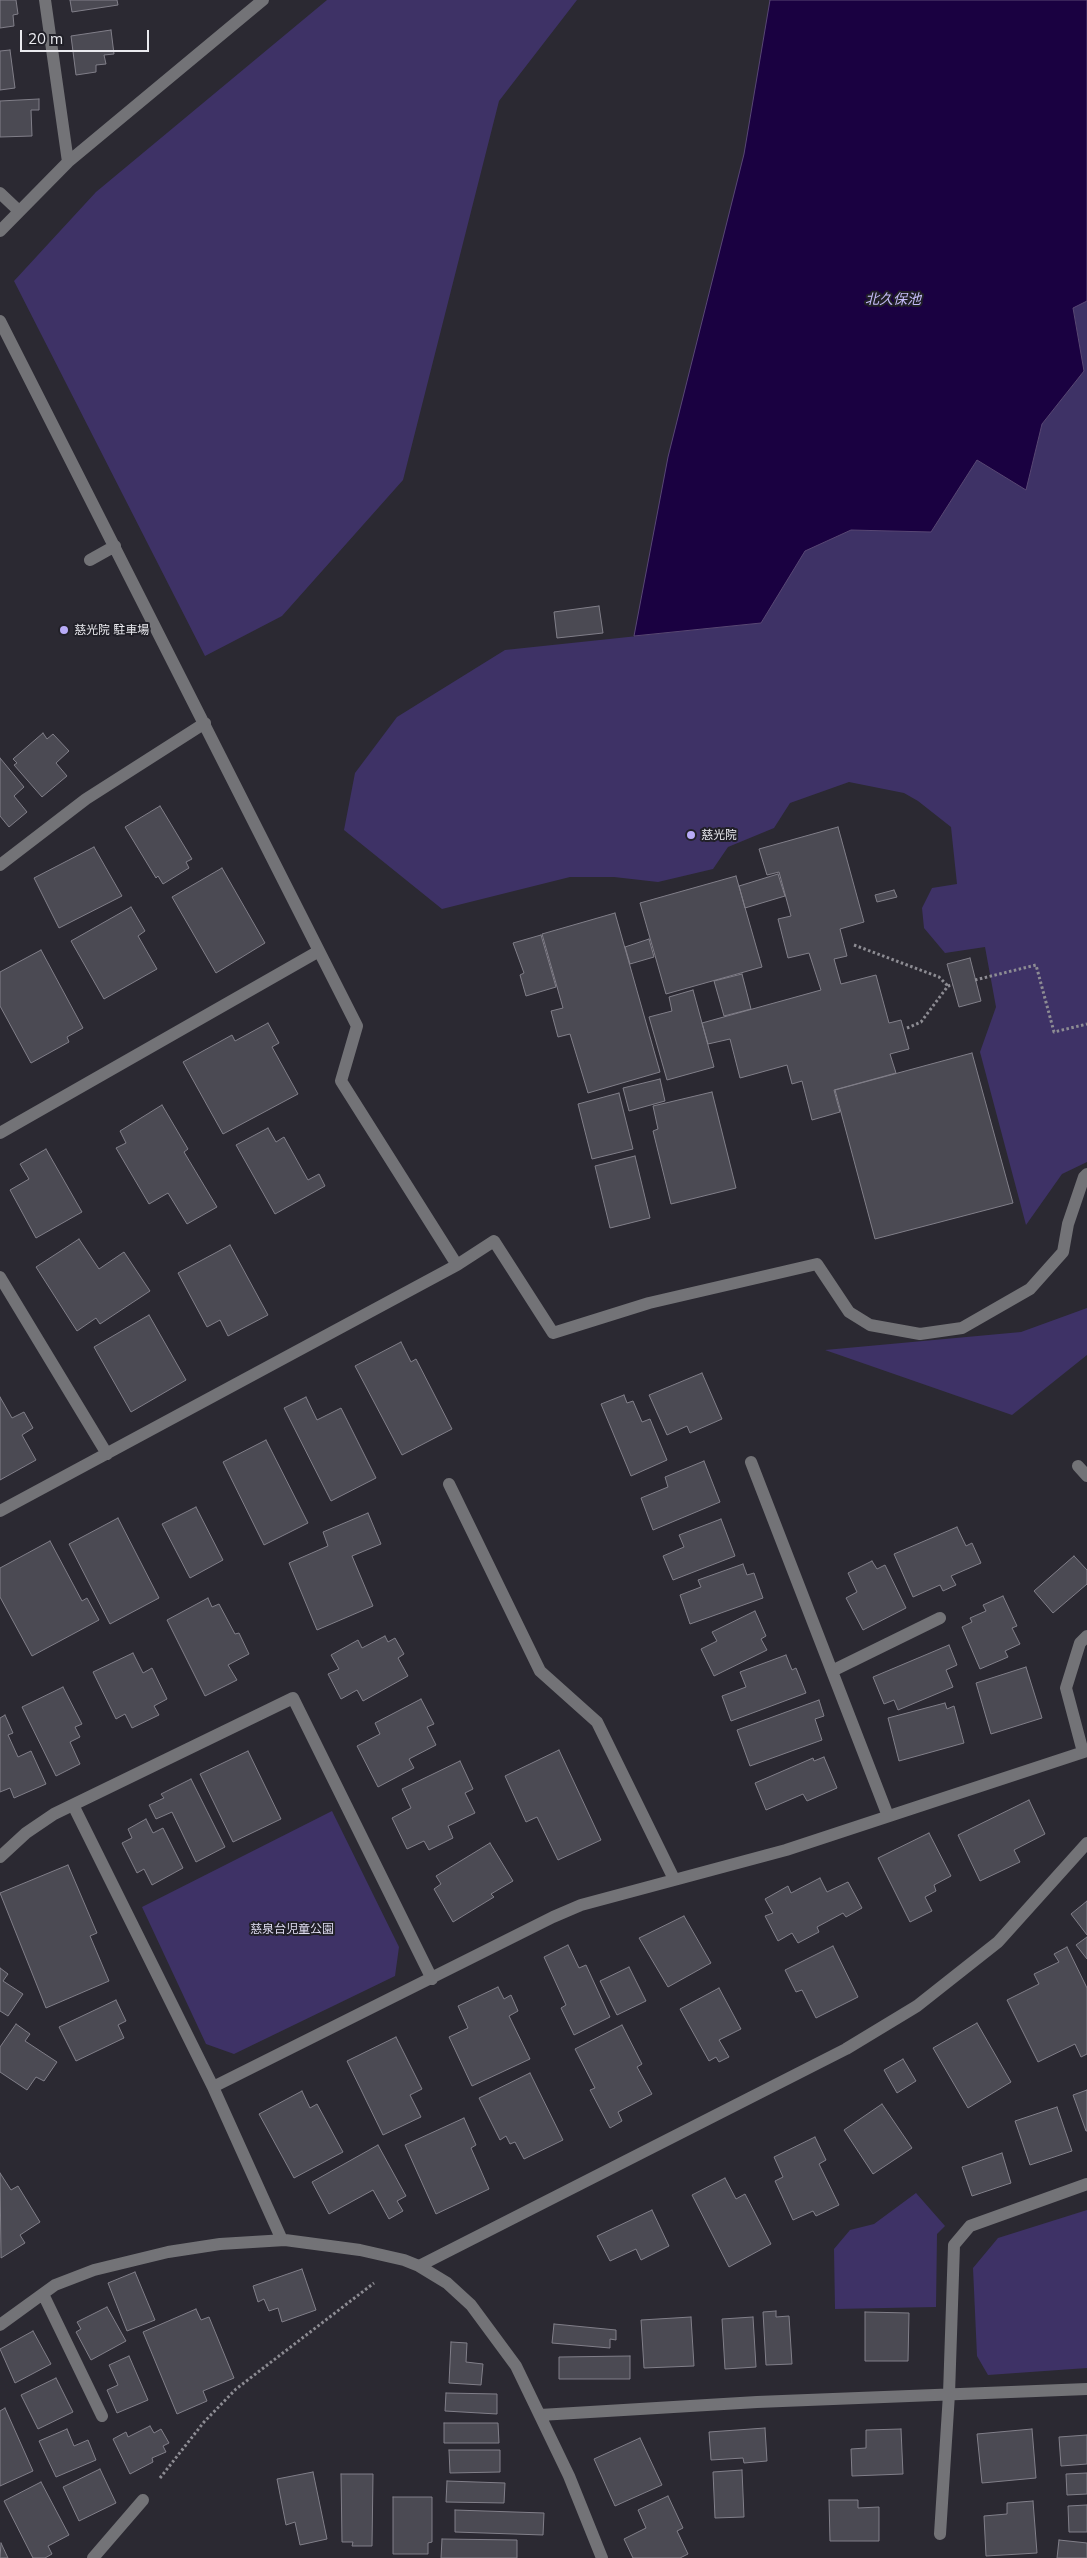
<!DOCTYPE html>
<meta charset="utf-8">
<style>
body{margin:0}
#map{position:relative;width:1087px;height:2558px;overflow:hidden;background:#2b2932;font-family:Mulish,sans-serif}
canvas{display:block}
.scale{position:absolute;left:20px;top:30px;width:129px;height:22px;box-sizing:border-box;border:2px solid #eaeaef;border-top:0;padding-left:6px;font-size:15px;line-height:18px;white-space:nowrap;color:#eaeaef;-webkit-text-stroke:4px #212028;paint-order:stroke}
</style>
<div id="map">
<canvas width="1087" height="2558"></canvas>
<div class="scale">20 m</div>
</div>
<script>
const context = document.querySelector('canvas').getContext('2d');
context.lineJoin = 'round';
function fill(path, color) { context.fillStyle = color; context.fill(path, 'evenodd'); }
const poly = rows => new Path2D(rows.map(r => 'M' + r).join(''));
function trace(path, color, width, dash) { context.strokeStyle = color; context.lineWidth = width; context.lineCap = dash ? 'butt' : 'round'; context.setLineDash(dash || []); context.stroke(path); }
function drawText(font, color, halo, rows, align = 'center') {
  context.font = font + ' Mulish,"Noto Sans JP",sans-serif'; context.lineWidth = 4; context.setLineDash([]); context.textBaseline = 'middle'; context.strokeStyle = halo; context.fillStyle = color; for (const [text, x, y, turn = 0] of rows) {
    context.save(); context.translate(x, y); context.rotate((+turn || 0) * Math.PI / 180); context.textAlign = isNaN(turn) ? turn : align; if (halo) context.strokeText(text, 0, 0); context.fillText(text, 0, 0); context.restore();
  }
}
const green = poly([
 [327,0,577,0,499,101,403,480,282,616,205,656,14,281,96,192],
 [1087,301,1087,1162,1062,1174,1026,1225,980,1052,996,1007,985,947,945,953,924,928,922,908,932,888,957,884,951,827,918,801,904,793,849,782,790,803,774,828,728,847,713,869,658,882,614,877,570,877,442,909,344,830,355,773,397,717,505,650,761,623,804,551,851,530,931,532,977,460,1026,490,1042,424,1084,371,1073,307],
 [1087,1308,1087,1355,1012,1415,825,1350,1021,1332],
 [332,1811,399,1947,395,1976,234,2054,206,2044,142,1907],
 [916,2193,945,2226,937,2234,936,2307,835,2309,834,2249,850,2230,874,2224],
 [1087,2210,1087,2368,988,2375,977,2356,973,2268,998,2238]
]);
const water = poly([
 [770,0,1087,0,1087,301,1073,308,1084,371,1042,424,1026,490,977,460,931,532,851,530,805,551,761,623,634,636,668,457,744,154,770,0]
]);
const building = poly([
 [0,0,16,0,18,14,13,15,14,26,0,28,0,0],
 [70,0,117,0,118,5,72,12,70,0],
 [111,30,114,54,104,55,106,64,96,65,96,72,76,75,71,36,111,30],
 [10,50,15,88,0,90,0,51,10,50],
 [39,99,39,110,31,110,32,136,0,137,0,101,39,99],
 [599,606,603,633,557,638,554,612,599,606],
 [43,733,47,739,53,734,69,751,56,763,67,776,42,797,14,765,17,763,13,759,43,733],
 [0,758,24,787,14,796,27,812,9,827,0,816,0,758],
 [160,806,192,859,186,862,189,868,163,884,158,876,156,878,125,827,160,806],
 [838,827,864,922,840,929,847,956,834,959,841,984,876,975,889,1023,901,1020,909,1049,890,1054,896,1073,834,1090,840,1112,812,1120,802,1081,792,1084,787,1065,740,1078,730,1039,708,1044,702,1023,821,990,809,953,788,958,778,919,791,916,779,872,767,875,759,849,838,827],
 [94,847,122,896,59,928,34,878,94,847],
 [222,868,265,943,216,973,172,897,222,868],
 [778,874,785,896,745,908,739,886,778,874],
 [736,876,762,967,666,994,640,903,736,876],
 [894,890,897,897,877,902,875,895,894,890],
 [131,907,145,931,138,936,157,969,104,999,71,941,131,907],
 [615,913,660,1072,588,1093,570,1034,558,1037,551,1011,563,1008,542,934,615,913],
 [541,935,556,987,526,996,520,975,524,973,513,943,541,935],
 [649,939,654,957,630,964,625,947,649,939],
 [41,950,83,1028,67,1037,69,1042,31,1063,0,1006,0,972,41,950],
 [970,958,981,1001,959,1007,947,964,970,958],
 [742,974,751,1009,724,1016,714,981,742,974],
 [693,990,714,1067,667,1080,649,1017,672,1011,669,997,693,990],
 [268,1023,279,1043,272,1047,298,1094,223,1134,183,1062,232,1035,235,1041,268,1023],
 [972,1053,1013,1203,875,1239,835,1090,972,1053],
 [660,1079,665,1101,629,1111,623,1088,660,1079],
 [712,1092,736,1188,671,1204,653,1131,658,1129,653,1106,712,1092],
 [619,1093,633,1149,592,1159,578,1104,619,1093],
 [162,1105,188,1149,184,1152,217,1207,187,1224,168,1193,149,1204,116,1148,126,1143,120,1131,162,1105],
 [268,1128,276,1142,284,1137,308,1180,319,1174,325,1186,275,1214,236,1145,268,1128],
 [46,1149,82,1212,36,1238,10,1190,29,1179,20,1164,46,1149],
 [635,1156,650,1218,610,1228,595,1166,635,1156],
 [79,1239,99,1269,124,1252,150,1291,100,1324,96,1318,77,1331,36,1267,79,1239],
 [230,1245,268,1315,228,1336,220,1320,207,1327,178,1273,230,1245],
 [149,1315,186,1380,131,1412,94,1347,149,1315],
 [401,1342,411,1362,416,1359,452,1429,402,1455,355,1366,401,1342],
 [702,1373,722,1419,690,1433,687,1426,667,1435,649,1395,702,1373],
 [624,1395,627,1403,633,1401,642,1422,650,1419,667,1460,631,1476,601,1404,624,1395],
 [0,1397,12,1418,24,1412,33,1428,22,1435,36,1460,0,1480,0,1397],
 [306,1397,317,1420,341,1408,376,1478,331,1501,284,1408,306,1397],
 [266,1440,308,1523,264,1545,223,1462,266,1440],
 [704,1461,720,1502,653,1530,641,1498,668,1487,665,1477,704,1461],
 [196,1507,223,1560,190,1578,162,1524,196,1507],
 [368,1513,381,1544,352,1556,373,1606,317,1630,289,1563,328,1546,323,1532,368,1513],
 [118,1518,159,1598,110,1624,69,1544,118,1518],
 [721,1519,735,1556,673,1580,663,1556,684,1547,679,1535,721,1519],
 [957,1527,966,1546,972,1543,981,1563,951,1576,956,1585,943,1591,940,1585,913,1597,894,1554,957,1527],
 [50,1541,82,1601,87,1598,99,1620,32,1656,0,1597,0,1568,50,1541],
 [1074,1556,1087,1570,1087,1584,1053,1613,1034,1591,1074,1556],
 [872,1561,877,1569,885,1565,906,1608,863,1630,846,1598,857,1592,848,1573,872,1561],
 [743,1564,747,1575,754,1573,763,1598,690,1624,680,1595,701,1587,698,1580,743,1564],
 [1003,1596,1017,1626,1012,1628,1020,1644,1005,1651,1008,1657,980,1669,962,1627,972,1622,970,1618,986,1611,983,1605,1003,1596],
 [208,1598,212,1607,219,1604,235,1634,239,1633,249,1654,228,1665,237,1680,205,1696,167,1620,208,1598],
 [755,1611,766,1636,761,1639,767,1650,714,1676,701,1649,717,1641,712,1632,755,1611],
 [385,1636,388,1642,395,1638,404,1654,398,1658,408,1676,363,1701,357,1690,341,1699,328,1674,339,1669,331,1655,358,1640,362,1648,385,1636],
 [949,1645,957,1665,946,1670,953,1687,898,1710,894,1700,884,1704,873,1677,949,1645],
 [133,1653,143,1673,152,1668,167,1699,154,1706,159,1715,132,1728,125,1714,116,1719,93,1672,133,1653],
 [786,1655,792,1670,796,1668,806,1693,731,1721,722,1696,746,1687,740,1672,786,1655],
 [1026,1667,1042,1718,991,1734,976,1683,1026,1667],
 [63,1687,82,1724,75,1727,80,1737,70,1742,80,1764,56,1776,22,1707,63,1687],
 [421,1699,434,1724,427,1727,436,1745,409,1759,414,1768,378,1787,357,1746,380,1734,375,1723,421,1699],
 [819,1700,824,1716,815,1719,822,1740,750,1766,737,1730,819,1700],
 [945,1703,947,1709,954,1706,964,1743,899,1761,888,1718,945,1703],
 [5,1715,13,1733,8,1735,18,1757,31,1751,46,1784,14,1798,10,1788,0,1792,0,1718,5,1715],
 [559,1750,601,1840,558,1860,537,1817,526,1822,505,1776,559,1750],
 [248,1751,281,1819,233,1842,200,1774,248,1751],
 [824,1757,837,1788,807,1801,803,1794,766,1810,755,1783,813,1758,814,1761,824,1757],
 [460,1761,473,1789,465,1793,475,1813,448,1826,453,1838,429,1850,424,1841,407,1849,392,1818,411,1808,402,1789,460,1761],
 [191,1779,225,1847,196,1862,172,1812,156,1819,149,1805,164,1798,161,1794,191,1779],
 [1029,1800,1045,1834,1014,1850,1020,1862,980,1881,958,1835,1029,1800],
 [146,1819,153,1833,163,1828,183,1868,152,1885,144,1869,137,1873,122,1843,132,1838,128,1829,146,1819],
 [929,1833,951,1876,934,1885,936,1891,925,1897,932,1911,910,1922,878,1858,929,1833],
 [490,1843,513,1881,491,1894,494,1897,453,1922,434,1889,441,1884,436,1876,490,1843],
 [68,1865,97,1933,90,1936,109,1981,46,2008,0,1893,68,1865],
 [820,1878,827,1892,848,1882,862,1908,846,1917,843,1913,817,1927,819,1932,798,1943,792,1933,778,1941,765,1916,773,1913,765,1899,788,1886,791,1893,820,1878],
 [1087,1901,1087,1935,1071,1914,1087,1901],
 [684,1916,711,1963,668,1987,639,1938,684,1916],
 [1087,1937,1087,1959,1076,1945,1087,1937],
 [568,1945,579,1968,586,1965,610,2017,574,2035,561,2008,566,2005,544,1957,568,1945],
 [833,1946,858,1997,816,2018,802,1990,796,1992,785,1970,833,1946],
 [1067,1947,1087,1988,1087,2054,1081,2057,1075,2044,1038,2062,1007,2000,1039,1984,1034,1974,1059,1962,1054,1954,1067,1947],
 [629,1967,646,2001,617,2015,600,1981,629,1967],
 [0,1968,8,1974,3,1981,23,1994,8,2016,0,2011,0,1968],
 [498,1987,504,1999,511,1995,518,2011,509,2016,530,2059,472,2086,449,2037,468,2028,458,2006,498,1987],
 [719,1988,741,2029,719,2040,729,2057,719,2062,716,2057,709,2061,680,2009,719,1988],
 [116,2000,126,2021,118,2025,124,2038,76,2061,59,2027,116,2000],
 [977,2023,1011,2082,968,2108,933,2048,977,2023],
 [16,2024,30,2034,25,2041,57,2062,44,2081,36,2077,27,2090,0,2072,0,2047,16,2024],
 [622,2025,642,2064,637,2067,652,2094,618,2112,622,2121,610,2128,590,2090,595,2088,575,2049,622,2025],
 [396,2037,422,2089,410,2095,421,2117,383,2135,347,2061,396,2037],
 [903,2059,916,2081,897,2093,884,2070,903,2059],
 [530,2073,563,2140,524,2159,515,2142,510,2144,506,2136,500,2140,479,2098,530,2073],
 [1087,2090,1087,2131,1086,2131,1073,2095,1087,2090],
 [302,2091,310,2108,317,2104,343,2152,294,2178,259,2114,302,2091],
 [882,2104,912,2148,873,2174,844,2130,882,2104],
 [1057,2107,1072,2151,1030,2165,1015,2121,1057,2107],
 [464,2118,476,2145,471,2148,489,2189,436,2214,405,2145,464,2118],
 [815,2137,826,2160,819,2164,839,2205,816,2216,813,2211,793,2220,775,2181,783,2177,774,2157,815,2137],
 [378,2145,406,2196,397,2201,403,2211,389,2219,373,2190,329,2214,312,2182,378,2145],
 [1002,2153,1011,2183,972,2196,962,2167,1002,2153],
 [0,2173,11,2190,18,2186,40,2222,20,2235,25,2243,1,2258,0,2173],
 [725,2178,736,2199,745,2194,771,2244,729,2267,692,2195,725,2178],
 [652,2210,669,2246,641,2260,636,2249,610,2261,597,2236,652,2210],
 [302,2269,316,2310,282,2322,278,2308,269,2311,264,2299,258,2302,253,2286,302,2269],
 [135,2272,155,2320,127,2331,108,2283,135,2272],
 [107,2307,126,2341,91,2360,76,2332,81,2329,77,2322,107,2307],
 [196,2309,201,2320,209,2317,234,2378,203,2391,207,2401,177,2414,143,2332,196,2309],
 [776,2311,776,2317,789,2316,792,2364,766,2365,763,2312,776,2311],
 [865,2312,909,2313,908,2361,865,2361,865,2312],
 [691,2317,694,2366,644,2368,641,2320,691,2317],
 [753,2317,756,2367,725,2369,722,2319,753,2317],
 [554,2324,616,2330,616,2340,610,2339,610,2348,552,2343,554,2324],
 [33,2331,51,2364,15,2383,0,2349,33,2331],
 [451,2342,467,2343,466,2362,483,2364,481,2385,449,2383,451,2342],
 [129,2356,148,2400,117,2413,107,2390,118,2385,109,2365,129,2356],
 [630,2356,630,2379,559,2379,559,2357,630,2356],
 [56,2378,73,2412,38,2429,21,2395,56,2378],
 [446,2393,497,2394,497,2414,445,2411,446,2393],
 [5,2408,33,2471,0,2486,0,2411,5,2408],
 [444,2423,498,2423,499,2443,444,2443,444,2423],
 [150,2426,154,2433,161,2429,169,2443,163,2446,166,2452,152,2458,153,2462,130,2474,113,2439,126,2432,128,2437,150,2426],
 [765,2428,767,2461,744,2463,743,2458,711,2460,709,2432,765,2428],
 [67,2429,74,2446,88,2440,96,2460,56,2477,39,2441,67,2429],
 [901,2429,903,2474,852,2476,851,2449,866,2448,866,2430,901,2429],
 [1032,2429,1036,2478,982,2483,977,2434,1032,2429],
 [1087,2435,1087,2464,1061,2466,1059,2437,1087,2435],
 [640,2438,662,2485,615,2506,594,2459,640,2438],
 [449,2450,500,2450,500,2472,450,2473,449,2450],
 [100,2469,116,2503,79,2521,63,2487,100,2469],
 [742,2470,744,2517,715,2518,713,2472,742,2470],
 [313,2472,327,2539,300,2545,295,2522,286,2525,277,2479,313,2472],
 [1087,2473,1087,2494,1067,2495,1066,2474,1087,2473],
 [341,2474,373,2474,372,2546,352,2546,353,2542,342,2542,341,2474],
 [447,2481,505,2483,504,2503,446,2502,447,2481],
 [41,2482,69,2535,48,2546,52,2554,45,2558,33,2558,4,2501,41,2482],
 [668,2496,683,2528,677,2531,688,2554,680,2558,633,2558,624,2539,646,2528,638,2510,668,2496],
 [393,2497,432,2497,432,2542,428,2543,428,2554,393,2554,393,2497],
 [829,2500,858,2500,858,2508,879,2507,879,2541,830,2541,829,2500],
 [1033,2501,1037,2553,986,2556,984,2516,1007,2514,1007,2503,1033,2501],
 [1087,2505,1087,2532,1069,2532,1068,2506,1087,2505],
 [455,2510,544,2513,543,2535,455,2532,455,2510],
 [442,2539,517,2540,517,2558,441,2558,442,2539],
 [1059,2540,1087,2543,1087,2558,1057,2558,1059,2540],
 [1,2543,8,2558,0,2558,1,2543]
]);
const path = poly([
 [854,945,939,977,948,986],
 [975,980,1036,965,1054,1032,1087,1024],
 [907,1028,921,1022,948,986,953,985],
 [160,2478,204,2422,236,2389,374,2283]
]);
const minor = poly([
 [45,0,68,162],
 [0,193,19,211],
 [0,231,68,162,263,0],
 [0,321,357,1026,341,1081,457,1265,0,1511],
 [90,560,115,546],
 [0,865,86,799,205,723],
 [0,1133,319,951],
 [457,1265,494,1241,553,1333,649,1303,817,1264,849,1312,870,1325,920,1334,962,1328,1030,1289,1063,1252,1068,1224,1084,1177,1087,1174],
 [0,1277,107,1454],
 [751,1462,888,1816],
 [1078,1466,1087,1476],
 [449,1484,540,1671,597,1722,674,1879],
 [832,1671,940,1618],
 [1083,1752,1066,1688,1080,1643,1087,1636],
 [73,1805,213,2087,282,2240],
 [0,1857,26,1833,54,1814,293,1698,432,1979],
 [213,2087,553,1917,581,1905,786,1850,1087,1751],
 [419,2266,846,2049,917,2006,998,1942,1087,1843],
 [43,2294,102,2416],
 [0,2325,55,2285,94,2270,168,2252,220,2244,285,2240,360,2250,404,2260,419,2266,447,2283,471,2305,516,2366,569,2476,602,2558],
 [540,2415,757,2402,1087,2389],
 [940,2534,949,2394,954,2245,970,2226,1087,2184],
 [93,2558,143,2500]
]);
const markers = [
 [64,630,5,"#b8abf7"],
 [691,835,5,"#b8abf7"]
];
const poiNames = [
 ["慈光院 駐車場",74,630],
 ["慈光院",701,835]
];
const parkNames = [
 ["慈泉台児童公園",292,1929]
];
const waterNames = [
 ["北久保池",893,300]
];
fill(green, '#3e3266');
fill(water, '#1a0141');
trace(water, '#584775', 1);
fill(building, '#4b4a53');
trace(building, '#817f89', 1);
trace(path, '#8d8c93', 3, [2.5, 2.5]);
trace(minor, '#737377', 12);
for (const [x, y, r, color] of markers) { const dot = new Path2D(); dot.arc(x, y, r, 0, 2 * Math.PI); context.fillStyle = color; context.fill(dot); trace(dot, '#212028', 2); }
drawText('12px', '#eaeaef', '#212028', poiNames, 'left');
drawText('12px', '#dedbef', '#212028', parkNames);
drawText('italic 14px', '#c4bbf6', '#212028', waterNames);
</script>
